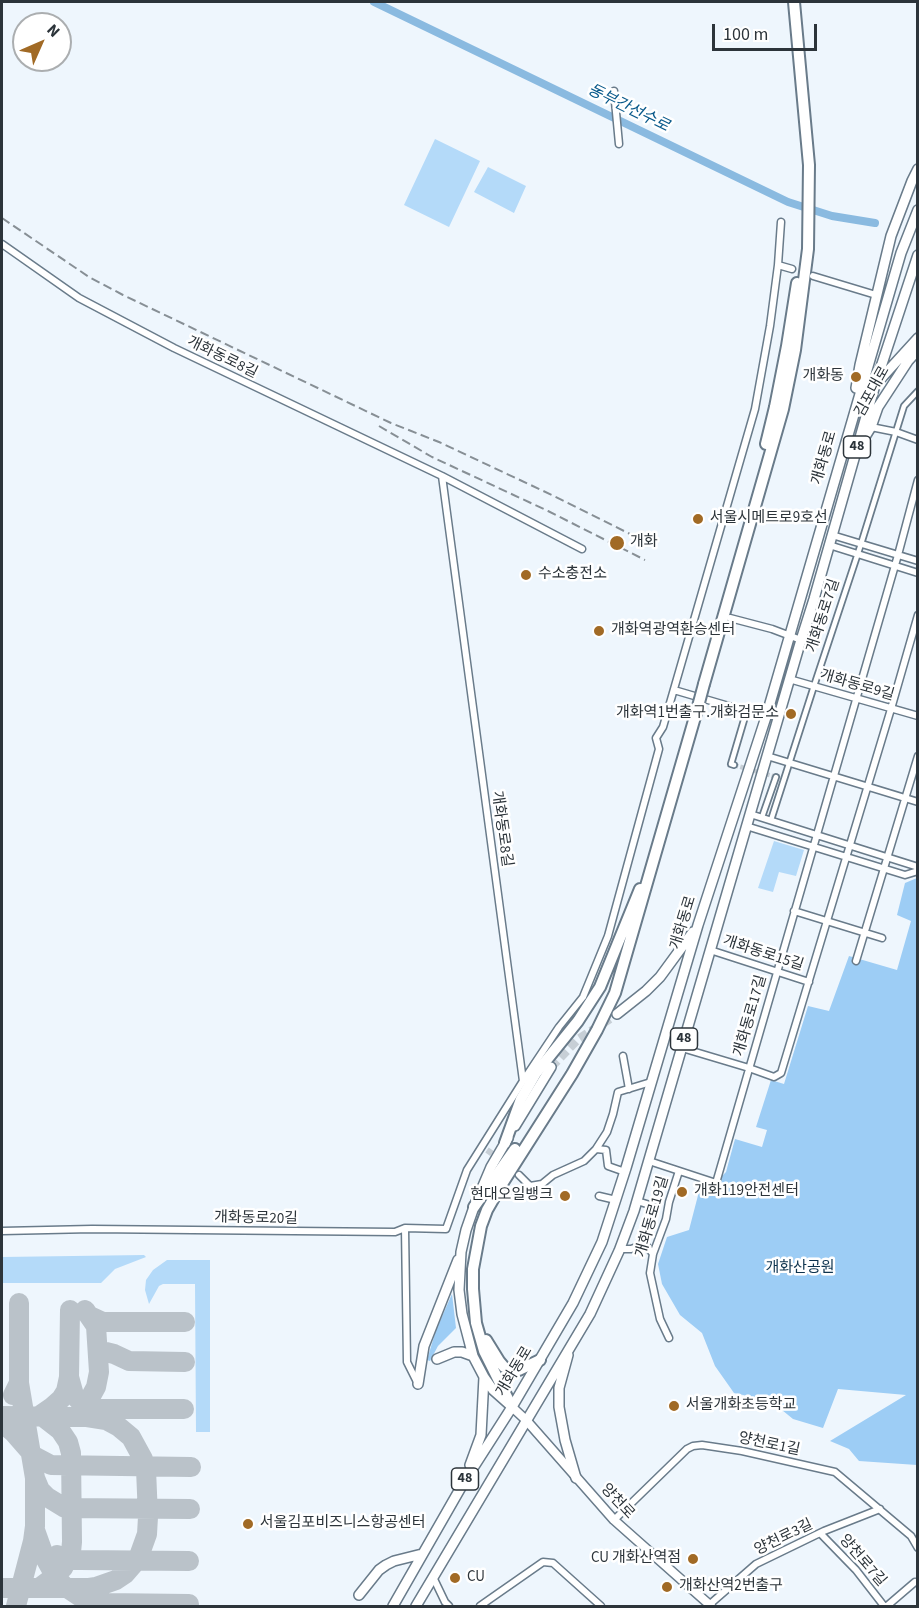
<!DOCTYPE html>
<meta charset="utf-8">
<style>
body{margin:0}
#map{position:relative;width:919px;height:1608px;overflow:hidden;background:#eef6fd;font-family:"Source Sans 3",sans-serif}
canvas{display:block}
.frame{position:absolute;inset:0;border:3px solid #2c343a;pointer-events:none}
.north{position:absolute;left:12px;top:12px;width:60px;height:60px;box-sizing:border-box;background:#fff;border:2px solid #abaeb0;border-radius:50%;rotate:45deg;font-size:16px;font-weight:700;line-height:24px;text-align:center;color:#2c343a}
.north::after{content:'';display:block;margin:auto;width:21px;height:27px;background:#a16a25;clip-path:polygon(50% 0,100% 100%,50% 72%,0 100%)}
.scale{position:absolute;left:712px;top:24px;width:105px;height:27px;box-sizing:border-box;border:3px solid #2c343a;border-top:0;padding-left:8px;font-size:18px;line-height:21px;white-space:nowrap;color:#2c343a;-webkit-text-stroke:4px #fff;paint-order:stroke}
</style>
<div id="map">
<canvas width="919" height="1608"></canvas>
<div class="frame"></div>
<div class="north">N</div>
<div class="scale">100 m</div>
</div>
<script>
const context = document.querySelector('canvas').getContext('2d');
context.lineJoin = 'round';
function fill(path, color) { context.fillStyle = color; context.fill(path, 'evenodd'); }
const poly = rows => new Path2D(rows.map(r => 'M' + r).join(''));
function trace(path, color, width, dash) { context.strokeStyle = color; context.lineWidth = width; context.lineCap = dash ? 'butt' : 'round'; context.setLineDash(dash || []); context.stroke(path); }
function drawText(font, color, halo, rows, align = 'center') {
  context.font = font + ' "Source Sans 3","Noto Sans KR",sans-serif'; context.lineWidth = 5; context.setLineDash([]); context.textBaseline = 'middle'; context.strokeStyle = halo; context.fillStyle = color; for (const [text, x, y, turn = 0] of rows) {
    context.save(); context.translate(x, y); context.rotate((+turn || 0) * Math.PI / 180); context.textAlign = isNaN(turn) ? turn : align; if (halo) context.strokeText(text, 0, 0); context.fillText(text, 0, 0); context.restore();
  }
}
const green = poly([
 [435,139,480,161,449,227,404,205],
 [488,167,526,186,514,213,474,192],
 [774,841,804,850,796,876,779,872,773,892,758,888],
 [144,1255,146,1257,115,1269,101,1283,2,1283,2,1257],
 [167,1260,210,1260,210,1432,196,1432,195,1284,163,1284,159,1286,149,1304,145,1290,146,1280,153,1270]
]);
const forest = poly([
 [917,878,917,1465,859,1461,849,1449,830,1441,906,1395,838,1389,823,1428,793,1419,766,1397,757,1398,734,1393,715,1366,702,1333,680,1315,662,1284,658,1264,667,1237,689,1230,702,1180,716,1182,726,1172,735,1139,762,1147,767,1130,756,1127,771,1080,784,1084,808,1006,829,1011,849,956,897,970,911,921,897,915,905,883],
 [452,1294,456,1328,438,1346,430,1361,427,1360,436,1330]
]);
const canal = poly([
 [374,2,788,202,832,216,875,223]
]);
const taxiway = poly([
 [90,1316,103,1322,185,1322],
 [98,1357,106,1352,114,1354,129,1361,185,1362],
 [69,1377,74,1395,87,1409,184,1409],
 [13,1395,19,1383,19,1303],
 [85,1407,96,1387,99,1372,96,1326,85,1310],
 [2,1416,87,1417,106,1420,119,1427,131,1437,143,1459,146,1469,148,1517,147,1534,138,1559,125,1574,116,1580,96,1587,89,1588,2,1588],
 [39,1416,52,1407,61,1399,66,1391,69,1377,70,1310],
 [2,1423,13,1432,34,1456,51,1465,191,1467],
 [35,1478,40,1490,47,1497,65,1508,190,1509],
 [35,1530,45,1558,55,1576,64,1586,82,1598,103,1603,189,1604],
 [57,1555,69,1560,80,1560,189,1561],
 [39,1588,51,1579,63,1568,71,1552,72,1542,71,1453,68,1442,60,1430,42,1416],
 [16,1606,33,1541,35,1526,35,1478,19,1383]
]);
const pedestrianTunnel = poly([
 [734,765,776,777]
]);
const minorTunnel = poly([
 [487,1150,500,1159]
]);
const primaryTunnel = poly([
 [551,1067,576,1041,617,1014]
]);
const pedestrian = poly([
 [734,765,731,764,744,720],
 [762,817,776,777],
 [771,820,814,686,861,544,904,406,918,391]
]);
const minor = poly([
 [614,91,619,144],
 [2,244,79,298,174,348,442,476,582,549],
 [778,265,792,269],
 [813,276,876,295],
 [871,427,896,432,918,440],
 [832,535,918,561],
 [829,545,918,573],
 [730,618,772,629,801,640],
 [789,679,918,716],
 [674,690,766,717],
 [767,756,918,802],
 [750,814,918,867],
 [746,826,905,875,918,871],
 [794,911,882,938],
 [710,950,809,982],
 [856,961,918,756],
 [682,1048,749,1068,774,1077,781,1073,891,709,918,615],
 [623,1056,629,1089],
 [523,1081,559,1027,583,997,608,936,659,749,656,738,663,727,755,409,770,326,778,265,781,222],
 [596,1149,607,1132,613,1114,618,1092,651,1082],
 [649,1161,716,1183,898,555,918,480],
 [519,1175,530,1186,542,1184,553,1175,584,1161,596,1149,606,1150,608,1166,625,1172],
 [599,1196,616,1200],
 [637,1201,653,1206,643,1238,645,1244,653,1254],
 [405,1228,407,1362,418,1384],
 [2,1231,92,1229,395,1232,405,1228,446,1229,467,1170,523,1081,442,476],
 [620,1249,631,1249,645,1244],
 [669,1338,660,1319,650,1273,653,1254,666,1219,669,1202,679,1171],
 [614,1520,687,1449,693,1446,702,1445,742,1451,835,1472,911,1536,918,1548],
 [820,1533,856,1570,884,1606],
 [433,1577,445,1602,449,1606],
 [709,1605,756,1564,824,1531,880,1509],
 [480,1606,543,1562,553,1563,601,1606],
 [887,1606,915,1582]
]);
const secondary = poly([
 [512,1407,526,1420,614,1520,711,1606]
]);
const primary = poly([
 [856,388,860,365,891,236,912,181,918,169],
 [857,411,875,385,918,338],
 [863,440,871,427,878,407,908,361,918,350],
 [617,1014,646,991,660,977,693,932],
 [515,1126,551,1067],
 [508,1138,491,1167,474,1207,466,1230,461,1252,459,1290,462,1314,473,1356,484,1377,493,1390,511,1406],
 [568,1355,559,1388,559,1407,565,1440,576,1478],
 [437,1359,454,1352,462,1352,473,1356],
 [418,1384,424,1346,458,1260],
 [470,1465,481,1435,484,1377],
 [359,1595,379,1570,386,1565,394,1561,422,1554],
 [393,1606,464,1482,512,1407,573,1303,602,1242,626,1168,698,925,766,717,901,253,918,210],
 [416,1606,590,1314,619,1251,634,1211,801,640,814,599,875,385,918,255]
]);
const motorway = poly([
 [766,444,775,407,787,346,797,283],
 [704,684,783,409,795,350,808,249,809,165,794,2],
 [505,1143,521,1099,536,1073,578,1021,600,987,640,889],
 [474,1207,515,1149],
 [486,1340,499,1361,504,1367,511,1370,519,1370,540,1360],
 [512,1407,484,1351,476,1323,473,1289,473,1269,481,1226,487,1210,502,1184,572,1074,597,1030,615,993,697,710]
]);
const rail = poly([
 [2,218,89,277,123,295,391,423,439,442,554,496,652,545],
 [379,426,432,457,548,511,645,560]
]);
const motorwayBridge = poly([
 [697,710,704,684]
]);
const markers = [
 [856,377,6,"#a16a25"],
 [698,519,6,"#a16a25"],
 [617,543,8,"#a16a25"],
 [526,575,6,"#a16a25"],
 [599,631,6,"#a16a25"],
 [791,714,6,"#a16a25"],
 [682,1192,6,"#a16a25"],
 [565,1196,6,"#a16a25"],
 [674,1406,6,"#a16a25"],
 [248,1524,6,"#a16a25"],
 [693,1559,6,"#a16a25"],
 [455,1578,6,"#a16a25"],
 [667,1587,6,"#a16a25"]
];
const shields = [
 [857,447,27],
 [684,1039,27],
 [465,1479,27]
];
const shieldNames = [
 ["48",857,447],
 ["48",684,1039],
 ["48",465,1479]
];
const streetNames = [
 ["개화동로8길",222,358,26],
 ["김포대로",873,392,-61],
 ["개화동로",825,458,-74],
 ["개화동로7길",824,616,-72],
 ["개화동로9길",857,686,16],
 ["개화동로8길",501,829,82],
 ["개화동로",684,923,-73],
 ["개화동로15길",763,954,18],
 ["개화동로17길",751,1016,-74],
 ["개화동로19길",653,1217,-74],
 ["개화동로20길",256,1219,1],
 ["개화동로",515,1372,-59],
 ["양천로1길",769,1445,12],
 ["양천로",617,1502,47],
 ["양천로3길",784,1538,-26],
 ["양천로7길",862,1561,49]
];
const poiNames = [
 ["개화동",844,377,"right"],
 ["서울시메트로9호선",710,519],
 ["개화",630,543],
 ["수소충전소",538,575],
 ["개화역광역환승센터",611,631],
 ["개화역1번출구.개화검문소",779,714,"right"],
 ["개화119안전센터",694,1192],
 ["현대오일뱅크",553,1196,"right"],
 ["서울개화초등학교",686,1406],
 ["서울김포비즈니스항공센터",260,1524],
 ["CU 개화산역점",681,1559,"right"],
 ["CU",467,1578],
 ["개화산역2번출구",679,1587]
];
const parkNames = [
 ["개화산공원",800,1269]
];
const waterNames = [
 ["동부간선수로",628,109,26]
];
fill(green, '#b4daf9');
fill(forest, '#9dcdf5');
trace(canal, '#8abae0', 8);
trace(taxiway, '#bac2c9', 20);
trace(pedestrianTunnel, '#c7cfd6', 4.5, [4.5, 2]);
trace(minorTunnel, '#c7cfd6', 6, [6, 3]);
trace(primaryTunnel, '#c7cfd6', 9, [9, 4.5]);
trace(pedestrian, '#697b8a', 8);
trace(minor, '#697b8a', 9);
trace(secondary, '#697b8a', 11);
trace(primary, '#697b8a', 12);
trace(motorway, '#697b8a', 14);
trace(pedestrian, '#fff', 4.5);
trace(minor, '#fff', 6);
trace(secondary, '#fff', 8);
trace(primary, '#fff', 9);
trace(motorway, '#fff', 10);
trace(rail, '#878f95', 2, [9, 4.5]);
trace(motorwayBridge, '#697b8a', 14, []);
trace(motorwayBridge, '#fff', 10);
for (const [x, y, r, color] of markers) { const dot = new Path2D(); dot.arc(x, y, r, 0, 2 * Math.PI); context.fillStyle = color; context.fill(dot); trace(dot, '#fff', 2); }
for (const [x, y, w] of shields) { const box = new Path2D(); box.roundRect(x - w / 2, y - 11, w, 22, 4.5); context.fillStyle = '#fff'; context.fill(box); trace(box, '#2c343a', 1.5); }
drawText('bold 14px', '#2c343a', null, shieldNames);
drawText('15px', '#2c343a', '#fff', streetNames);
drawText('15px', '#2c343a', '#fff', poiNames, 'left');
drawText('15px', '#0d334e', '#fff', parkNames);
drawText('italic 16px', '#0a5a8b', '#fff', waterNames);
</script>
